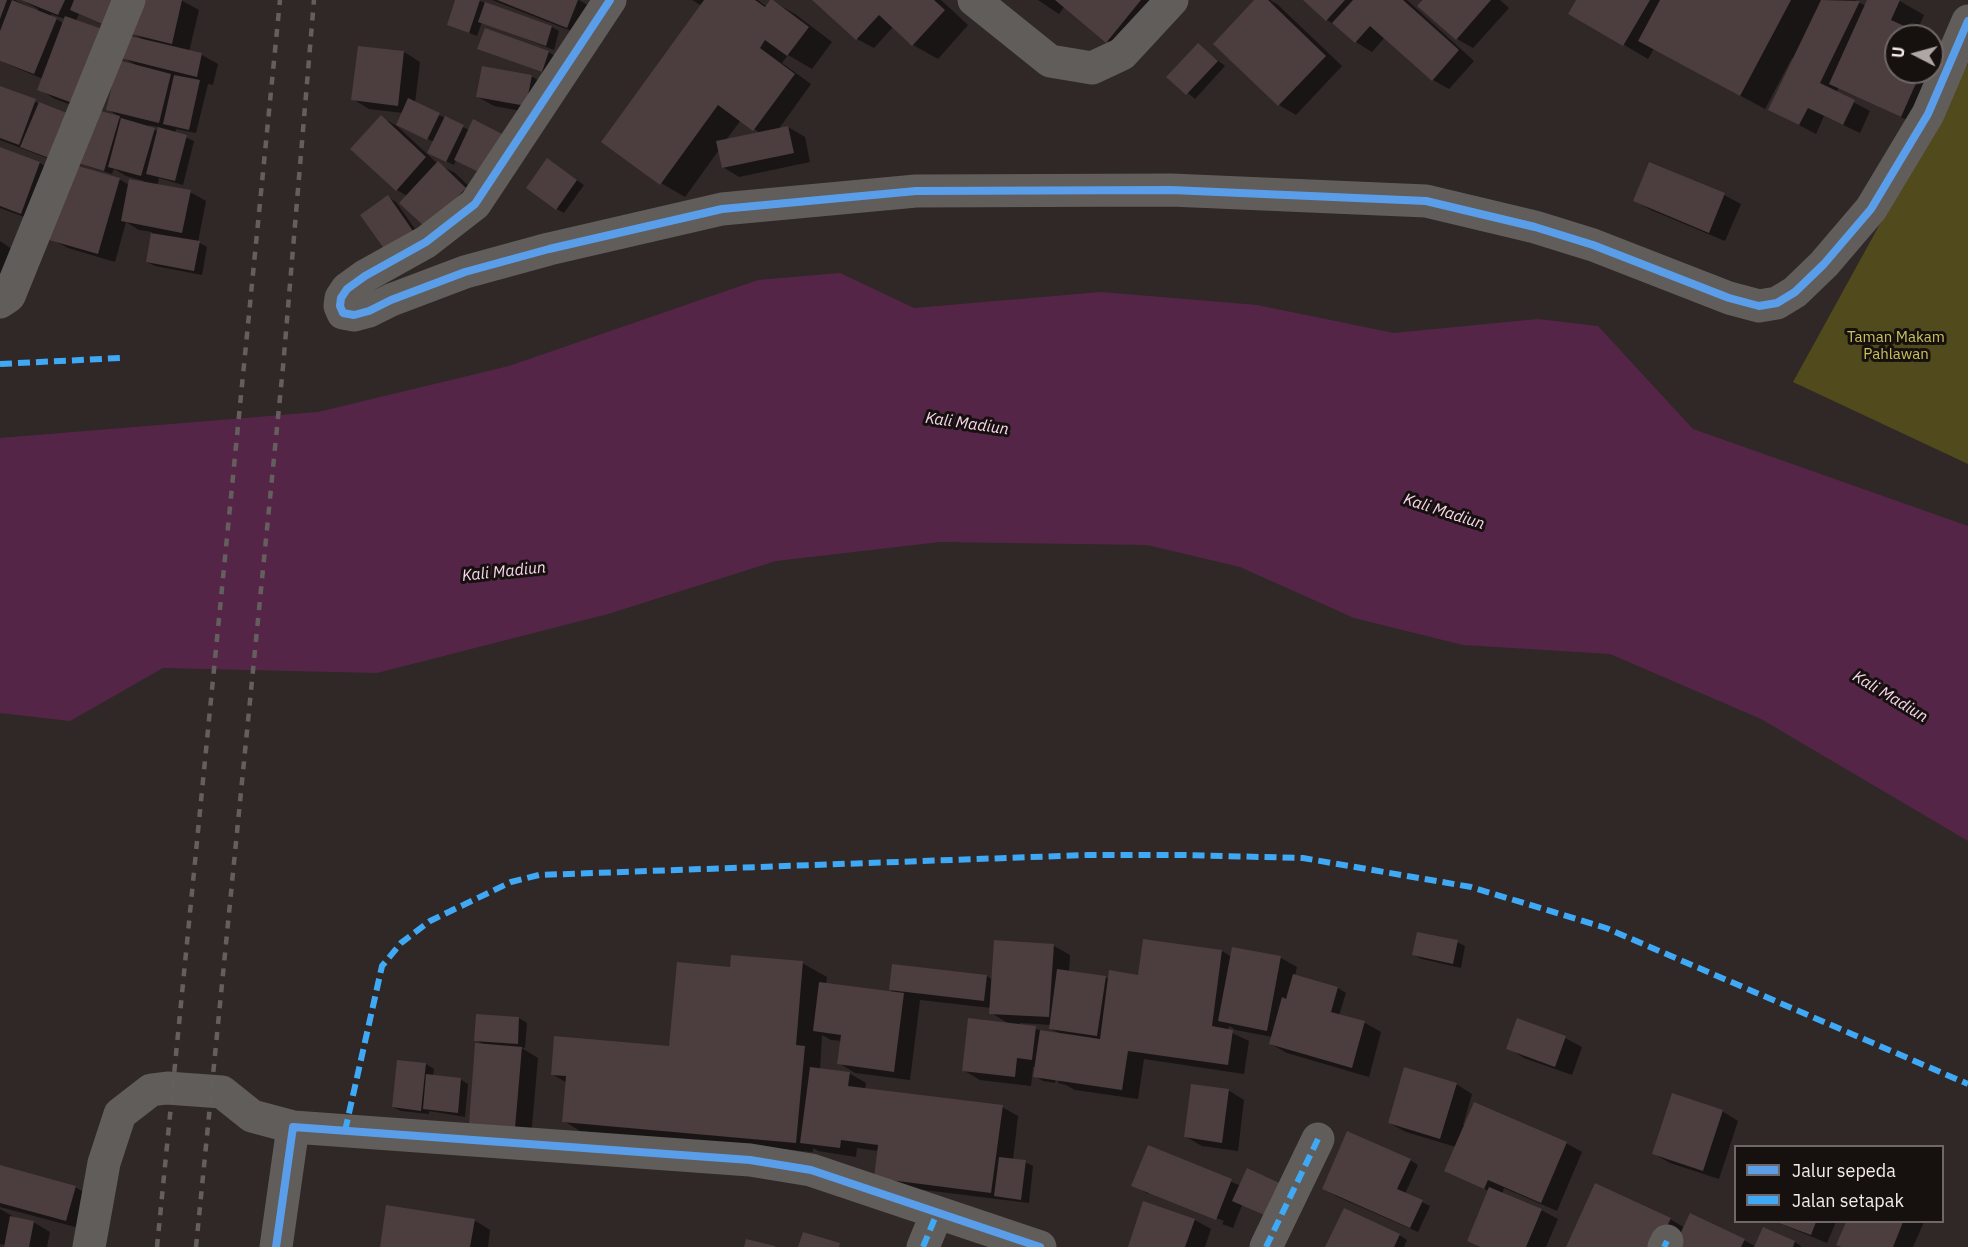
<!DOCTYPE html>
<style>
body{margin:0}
#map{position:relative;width:1968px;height:1247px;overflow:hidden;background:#2f2826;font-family:"IBM Plex Sans",sans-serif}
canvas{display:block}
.legend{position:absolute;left:1734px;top:1145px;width:210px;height:78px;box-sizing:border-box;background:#16110f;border:2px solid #6f6866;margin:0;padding:8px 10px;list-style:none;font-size:18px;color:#f4ebe8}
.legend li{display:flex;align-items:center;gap:12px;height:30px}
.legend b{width:30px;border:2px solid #6f6866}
.north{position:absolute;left:1884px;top:24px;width:60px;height:60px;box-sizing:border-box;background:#16110f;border:2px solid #6f6866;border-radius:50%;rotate:276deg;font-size:16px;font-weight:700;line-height:24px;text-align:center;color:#f4ebe8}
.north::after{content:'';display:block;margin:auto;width:21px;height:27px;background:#afa7a4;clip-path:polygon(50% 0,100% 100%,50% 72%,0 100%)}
</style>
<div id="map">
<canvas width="1968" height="1247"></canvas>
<ul class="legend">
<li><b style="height:8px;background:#5a9eea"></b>Jalur sepeda</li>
<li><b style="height:8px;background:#3fa9f5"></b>Jalan setapak</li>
</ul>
<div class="north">U</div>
</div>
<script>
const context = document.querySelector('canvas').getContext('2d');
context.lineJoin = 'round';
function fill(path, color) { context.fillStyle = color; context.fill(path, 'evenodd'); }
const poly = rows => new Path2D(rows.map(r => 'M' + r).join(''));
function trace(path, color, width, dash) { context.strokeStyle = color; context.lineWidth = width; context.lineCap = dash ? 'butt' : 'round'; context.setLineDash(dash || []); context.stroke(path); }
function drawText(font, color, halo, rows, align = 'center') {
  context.font = font + ' "IBM Plex Sans",sans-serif'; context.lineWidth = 6; context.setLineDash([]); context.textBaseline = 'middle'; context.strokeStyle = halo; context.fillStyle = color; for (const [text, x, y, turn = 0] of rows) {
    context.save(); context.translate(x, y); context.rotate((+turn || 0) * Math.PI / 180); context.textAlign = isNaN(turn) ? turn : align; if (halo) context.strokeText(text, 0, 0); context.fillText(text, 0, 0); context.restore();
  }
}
const green = poly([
 [1968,64,1968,464,1793,382]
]);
const water = poly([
 [840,273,914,308,1101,292,1257,305,1394,333,1538,319,1598,326,1693,429,1968,526,1968,841,1761,719,1610,654,1463,645,1354,618,1240,567,1147,545,940,542,776,561,608,614,377,673,163,668,70,721,0,713,0,438,318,412,509,366,758,280]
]);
const shadow = poly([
 [0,0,15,0,37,11,38,9,22,0,181,0,199,10,189,52,202,55,218,64,213,85,208,84,196,133,176,129,175,133,194,141,183,185,159,178,157,186,190,192,206,201,198,242,207,247,202,275,155,266,147,262,152,232,139,230,126,222,115,262,68,248,51,239,119,179,129,185,143,183,144,181,126,176,114,169,112,174,87,166,80,162,93,113,55,99,39,89,43,79,0,61],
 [51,14,65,19,63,23,51,16],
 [79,14,127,36,122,57,136,65,108,109,122,119,95,111,76,21],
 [132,33,144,40,128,37],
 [148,125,159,127,158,132],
 [457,0,477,0,552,27,559,31,554,50,482,22,477,36,457,28],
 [492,0,579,0,594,9,584,36],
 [692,0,758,0,767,7,771,0,795,14,832,42,812,69,788,55,782,63,811,84,778,130,788,127,805,137,810,162,739,177,723,167,719,150,685,197,661,183,702,6],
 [741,120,760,133,726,140],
 [815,0,941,0,968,25,938,59,913,45,893,27,874,48,857,39],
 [1038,0,1177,0,1131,55,1107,41,1065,6,1059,14],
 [1256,0,1270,0,1277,4,1342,66,1296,115,1279,105,1215,44],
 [1305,0,1407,0,1474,61,1449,89,1433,80,1385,37,1372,52,1356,42,1338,27,1327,20],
 [1420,0,1500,0,1509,8,1473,48,1457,39],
 [1578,0,1855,0,1866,6,1869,0,1898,0,1924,15,1916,33,1923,36,1896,36,1896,72,1932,72,1932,40,1959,56,1925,129,1839,87,1836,93,1870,111,1860,133,1824,116,1816,134,1770,110,1794,59,1792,58,1765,109,1654,49,1648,59,1570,13],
 [1198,45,1225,66,1195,99,1169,77],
 [479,49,548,52,556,56,550,75],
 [404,52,420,62,415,103,469,130,454,165,437,157,434,142,405,129,403,113,369,109,353,99],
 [531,76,548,86,542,115,494,106,478,97],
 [0,88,43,105,57,162,0,140],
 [381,117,397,126,438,164,455,173,481,198,407,196,397,190],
 [0,148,40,163,56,173,38,222,0,208],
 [555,165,584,185,564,213,557,209],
 [1724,195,1741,204,1725,241,1651,210,1635,201],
 [388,197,396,202,420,236,394,254],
 [0,241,19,254,0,282],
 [995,942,1054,946,1070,955,1069,972,1105,977,1110,980,1140,976,1222,951,1232,957,1233,948,1281,958,1297,967,1295,976,1338,988,1346,993,1339,1015,1365,1023,1381,1032,1369,1077,1287,1053,1271,1044,1272,1037,1236,1030,1229,1026,1228,1031,1249,1041,1244,1074,1144,1059,1138,1099,1075,1090,1066,1085,1058,1083,1065,1036,1062,1036,1055,1083,1043,1081,1035,1076,1036,1067,1033,1067,1031,1086,980,1080,963,1070,1011,1025,991,1013,991,1008,920,1000,910,1080,855,1073,839,1063,842,1041,831,1040,822,1035,820,1070,849,1073,866,1083,865,1089,1002,1107,1018,1116,1013,1160,1025,1162,1033,1166,1029,1203,892,1186,878,1151,857,1148,856,1157,818,1151,813,1148,813,1152,580,1131,564,1121,567,1083,552,1074,671,1048,729,968,802,963,827,977,826,984,891,993,893,966,987,976,993,980],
 [1020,1023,1051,1025,1051,1029,1061,1034,1019,1026],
 [1457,942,1465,946,1461,968,1422,959,1414,955],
 [519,1018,527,1023,525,1048,520,1047,538,1058,531,1137,487,1133,486,1046,476,1040],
 [1565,1038,1582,1047,1572,1075,1524,1058,1508,1048],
 [426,1064,434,1069,433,1076,460,1079,468,1084,465,1117,429,1111,429,1114,401,1111,393,1107],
 [1456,1084,1472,1094,1463,1125,1566,1143,1582,1152,1557,1211,1504,1188,1502,1194,1541,1210,1558,1219,1546,1247,1480,1247,1469,1241,1489,1191,1446,1171,1456,1147,1406,1132,1389,1123],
 [1228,1090,1244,1100,1238,1151,1202,1146,1186,1137],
 [1722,1111,1738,1121,1719,1179,1670,1163,1654,1154],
 [1148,1147,1241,1186,1242,1205,1233,1228,1222,1224,1224,1221,1148,1191,1148,1194,1133,1185],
 [1410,1160,1418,1165,1405,1194,1430,1206,1418,1232,1340,1198,1323,1189],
 [0,1166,75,1187,92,1197,83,1229,0,1207],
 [0,1209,16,1218,33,1222,50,1232,47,1247,5,1247,6,1245,0,1244],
 [1670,1219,1685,1228,1744,1240,1756,1247,1567,1247],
 [474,1220,490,1230,488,1247,382,1247],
 [1195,1220,1211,1229,1205,1247,1129,1247],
 [1776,1222,1836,1222,1827,1243],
 [1847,1222,1924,1222,1913,1247,1843,1247,1838,1244],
 [1764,1229,1795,1242,1802,1247,1756,1247],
 [1399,1235,1407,1240,1404,1247,1327,1247]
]);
const building = poly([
 [0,0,7,0,0,19],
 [12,0,57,18,34,74,0,61,0,31],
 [21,0,65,0,58,15],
 [74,0,123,0,111,28,70,10],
 [139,0,182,0,172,44,131,34],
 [455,0,480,0,469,33,447,25],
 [497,0,578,0,567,28],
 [704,0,755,0,765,7,770,0,773,0,809,27,787,56,765,40,760,48,795,74,753,131,718,105,660,185,601,142],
 [812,0,934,0,945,10,912,46,879,15,856,40],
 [1055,0,1141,0,1106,43],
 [1254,0,1268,0,1326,56,1278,106,1213,44],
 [1303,0,1345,0,1326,21],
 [1353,0,1403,0,1459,50,1432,81,1370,26,1355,43,1332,23],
 [1422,0,1491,0,1456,40,1417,6],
 [1576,0,1650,0,1623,46,1568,14],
 [1660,0,1791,0,1740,96,1638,41],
 [1821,0,1860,1,1820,83,1855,100,1843,125,1808,108,1799,125,1768,110],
 [1867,0,1900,0,1891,20,1926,36,1896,36,1896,72,1921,72,1901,117,1829,84],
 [485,2,552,26,546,46,478,22],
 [65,16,105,30,78,105,37,90],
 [485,28,549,51,542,72,477,49],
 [126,35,202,53,197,77,120,58],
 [1198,43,1218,61,1186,95,1166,77],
 [358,46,404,51,398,106,351,100],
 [118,60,171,74,159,123,106,110],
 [482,66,532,75,526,106,476,97],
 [174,75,200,80,189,130,163,124],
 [0,86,36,99,19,145,0,138],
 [408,98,440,113,427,140,396,125],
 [39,102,67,113,49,158,20,147],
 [93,109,120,116,104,171,78,163],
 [381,115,426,157,396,191,350,149],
 [445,116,464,125,446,162,427,153],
 [121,118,155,128,141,176,108,167],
 [473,119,504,135,485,175,454,160],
 [788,126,794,153,722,168,716,141],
 [158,127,187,135,175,181,146,174],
 [0,147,40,162,21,214,0,206],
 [547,158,577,180,556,210,526,188],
 [438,161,466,188,427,229,399,203],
 [1649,162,1725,193,1709,233,1633,201],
 [71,164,120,178,98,254,49,240],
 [129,179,191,190,182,233,121,221],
 [388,195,413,231,385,250,360,215],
 [151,233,200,241,194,271,146,262],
 [1417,932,1458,940,1453,964,1412,955],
 [1143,939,1222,950,1212,1026,1233,1030,1228,1065,1128,1051,1122,1090,1033,1077,1040,1030,1100,1039,1109,970,1138,975],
 [994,940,1054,944,1049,1017,989,1014],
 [1232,947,1281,956,1267,1031,1218,1021],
 [731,955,803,961,796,1045,805,1046,796,1143,562,1122,566,1076,551,1075,554,1036,669,1046,677,962,730,967],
 [892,964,987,975,984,1001,889,990],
 [1057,969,1106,976,1097,1036,1049,1029],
 [1293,974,1338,987,1331,1012,1365,1021,1352,1068,1269,1044,1282,997,1286,999],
 [819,982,904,993,894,1072,837,1064,841,1035,813,1031],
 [476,1014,519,1017,518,1044,474,1041],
 [968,1018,1036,1026,1032,1060,1017,1058,1015,1077,962,1071],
 [1517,1018,1566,1036,1555,1067,1506,1049],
 [475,1043,522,1047,515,1128,469,1124],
 [397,1060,426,1063,421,1111,392,1107],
 [810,1067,850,1072,848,1086,1003,1105,991,1193,874,1178,878,1145,841,1140,840,1148,800,1143],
 [1404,1067,1457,1083,1440,1139,1388,1123],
 [426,1074,461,1078,458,1113,423,1109],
 [1191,1084,1229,1089,1222,1143,1184,1137],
 [1672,1093,1723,1110,1703,1171,1652,1154],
 [1474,1102,1567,1142,1541,1203,1488,1180,1484,1189,1444,1171],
 [1347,1131,1411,1159,1397,1189,1423,1200,1410,1228,1322,1189],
 [1148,1145,1232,1179,1216,1220,1131,1186],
 [999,1157,1026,1160,1021,1200,994,1196],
 [0,1165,76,1186,66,1221,0,1203],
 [1247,1168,1286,1186,1271,1218,1232,1201],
 [1595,1183,1671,1218,1657,1247,1566,1247],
 [1489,1187,1542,1209,1526,1247,1480,1247,1467,1241],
 [1143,1201,1195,1219,1185,1247,1128,1247],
 [386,1205,475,1219,470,1247,380,1247],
 [1344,1208,1400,1234,1394,1247,1325,1247],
 [1690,1213,1745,1239,1741,1247,1674,1247],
 [10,1216,34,1221,29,1247,4,1247],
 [1776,1222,1816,1222,1811,1235],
 [1846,1222,1903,1222,1893,1247,1842,1247,1836,1245],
 [1763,1227,1795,1241,1793,1247,1754,1247],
 [803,1232,840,1243,839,1247,798,1247],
 [746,1239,775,1246,775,1247,744,1247]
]);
const minor = poly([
 [610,0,475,204,426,242,365,276,347,289,341,298,340,306,343,313,354,315,369,311,391,300,465,272,549,249,722,209,916,191,1171,190,1426,201,1535,227,1593,245,1729,298,1759,306,1777,303,1795,292,1824,264,1871,209,1928,114,1968,21],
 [974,0,1050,61,1092,68,1122,54,1172,0],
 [0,302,9,296,129,0],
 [89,1247,104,1163,120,1114,151,1090,167,1088,222,1092,252,1116,293,1127],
 [276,1247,293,1127,750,1160,811,1170,1040,1247],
 [923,1247,937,1213],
 [1266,1247,1318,1139],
 [1664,1247,1667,1241]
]);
const rail = poly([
 [157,1247,280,0],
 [196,1247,283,367,314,0]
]);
const quiet = poly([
 [0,364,120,358],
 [345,1131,382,966,401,943,430,921,511,882,539,875,1088,855,1183,855,1303,858,1471,887,1606,928,1968,1084],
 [923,1247,937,1213],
 [1266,1247,1318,1139],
 [1664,1247,1667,1241]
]);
const cycleway = poly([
 [610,0,475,204,426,242,365,276,347,289,341,298,340,306,343,313,354,315,369,311,391,300,465,272,549,249,722,209,916,191,1171,190,1426,201,1535,227,1593,245,1729,298,1759,306,1777,303,1795,292,1824,264,1871,209,1928,114,1968,21],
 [276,1247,293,1127,750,1160,811,1170,1040,1247]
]);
const parkNames = [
 ["Taman Makam",1896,338],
 ["Pahlawan",1896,355]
];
const waterNames = [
 ["Kali Madiun",967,424,8],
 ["Kali Madiun",1444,512,18],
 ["Kali Madiun",504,572,-6],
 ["Kali Madiun",1890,697,31]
];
fill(green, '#514a1c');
fill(water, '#552548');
fill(shadow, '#0007');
fill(building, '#4c3d3e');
trace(minor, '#605d5b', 33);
trace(rail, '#645f5d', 4.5, [8, 8]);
trace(quiet, '#3fa9f5', 6, [12, 6]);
trace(cycleway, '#5a9eea', 8);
drawText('15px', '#cdc15d', '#16110f', parkNames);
drawText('italic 16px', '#f9d6ed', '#16110f', waterNames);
</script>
